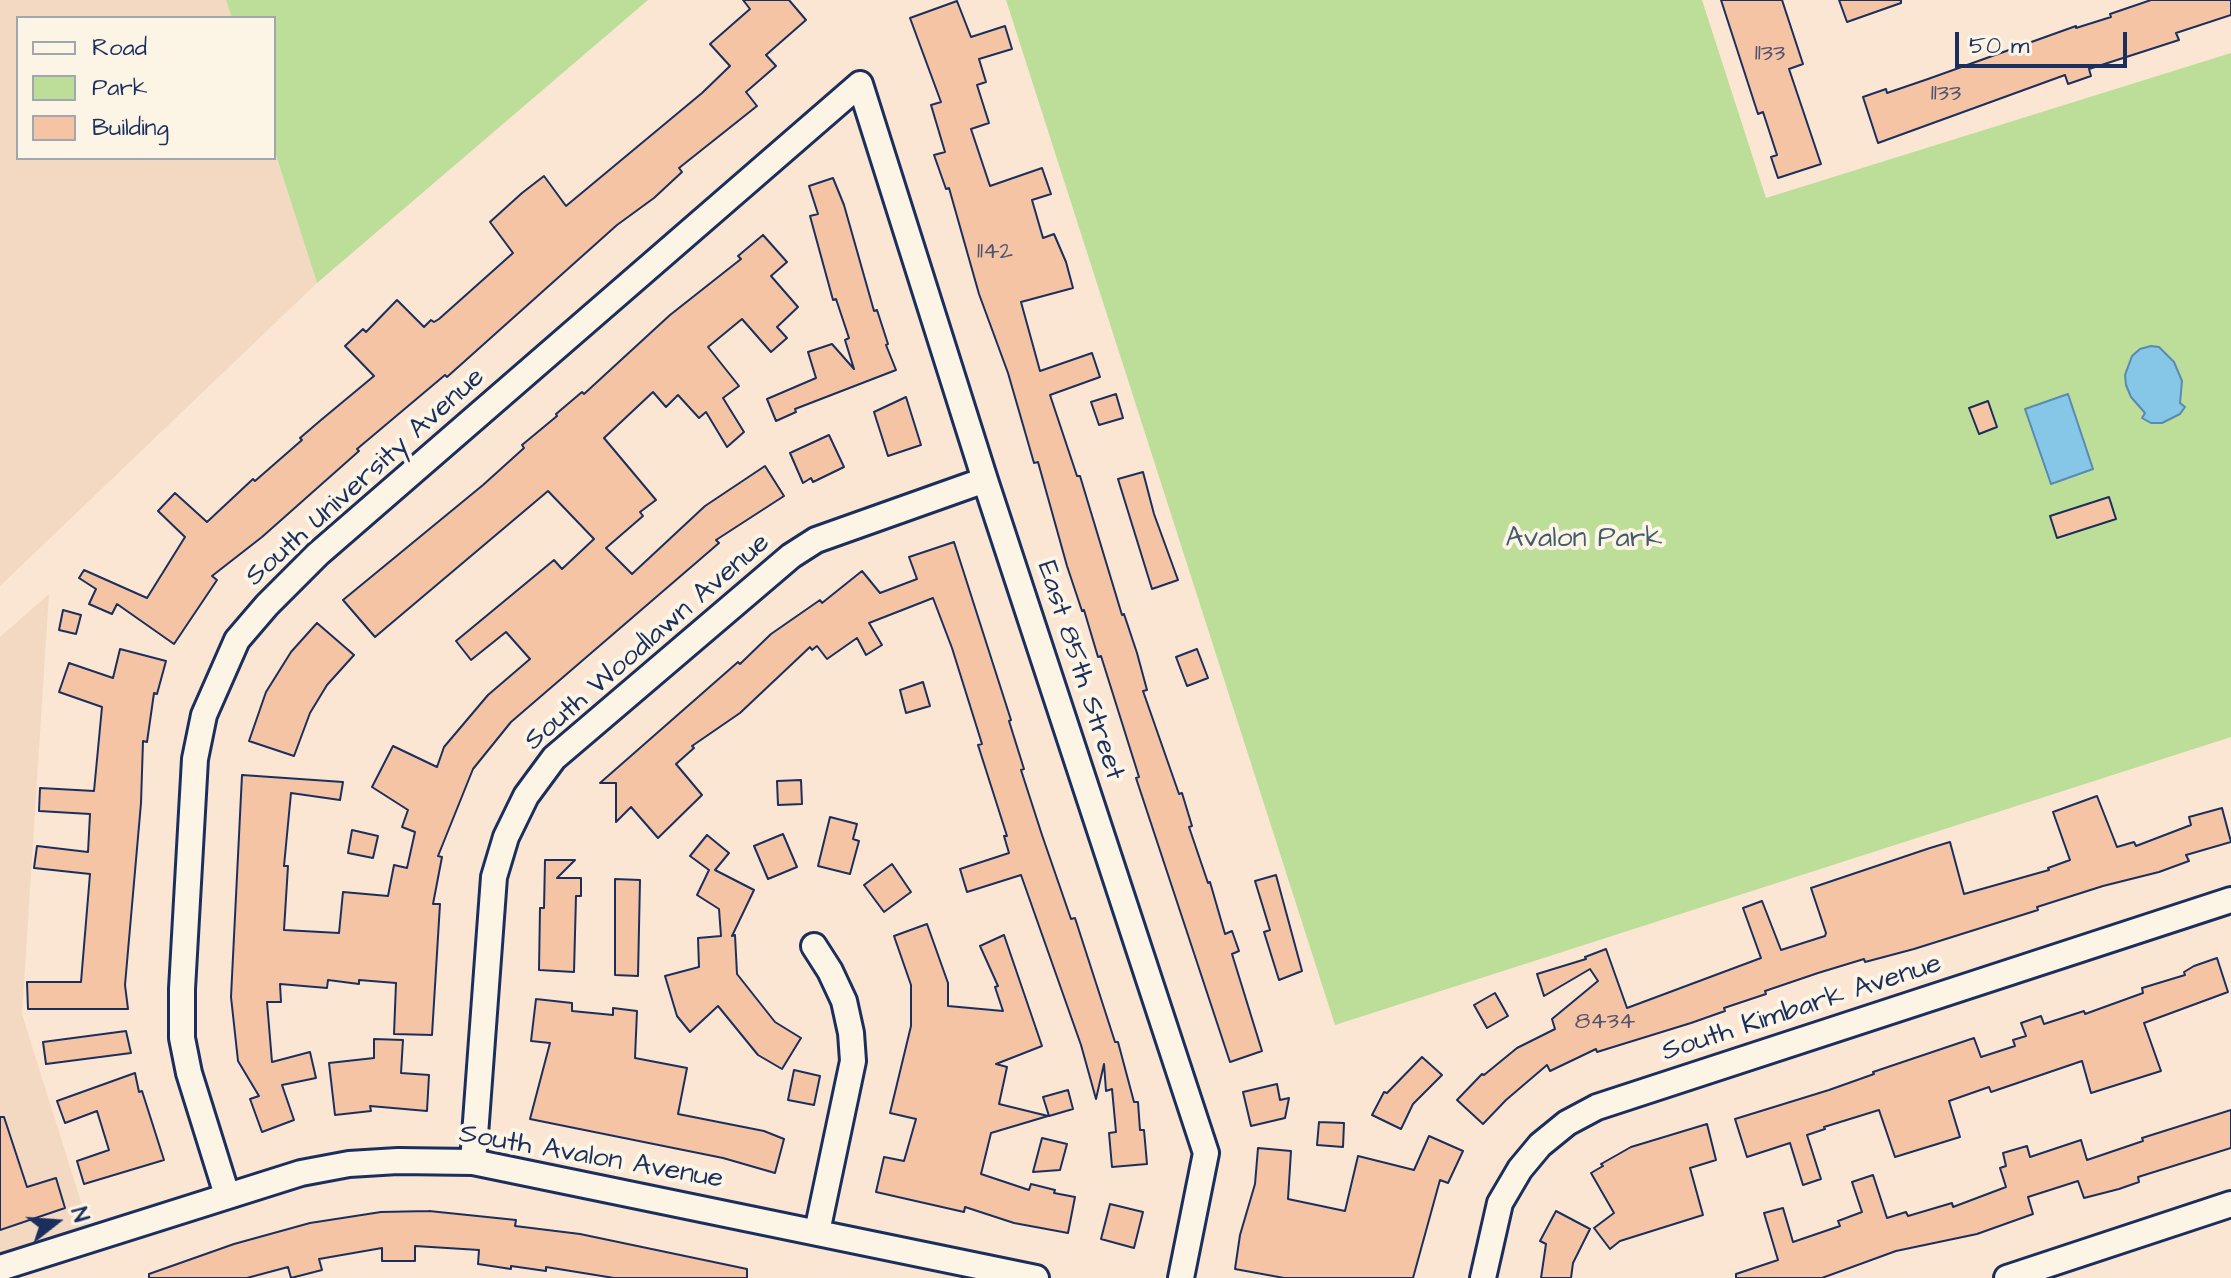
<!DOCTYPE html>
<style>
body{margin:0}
#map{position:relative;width:2231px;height:1278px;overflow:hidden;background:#fae6d2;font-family:"Architects Daughter",sans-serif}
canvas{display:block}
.legend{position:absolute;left:16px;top:16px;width:260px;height:144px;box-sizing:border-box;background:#fcf5e5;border:2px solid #a2a6af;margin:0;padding:10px 14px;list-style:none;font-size:24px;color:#1b2f5e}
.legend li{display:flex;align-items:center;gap:16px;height:40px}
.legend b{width:40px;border:2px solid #a2a6af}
.north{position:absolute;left:16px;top:1182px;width:80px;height:80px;-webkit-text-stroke:6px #fcf5e5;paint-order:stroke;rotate:73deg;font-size:22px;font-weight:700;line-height:32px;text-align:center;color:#1b2f5e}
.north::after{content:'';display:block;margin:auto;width:28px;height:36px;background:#1b2f5e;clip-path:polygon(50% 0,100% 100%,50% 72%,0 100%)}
.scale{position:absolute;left:1955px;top:32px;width:172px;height:36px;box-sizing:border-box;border:4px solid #1b2f5e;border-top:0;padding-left:10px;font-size:24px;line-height:28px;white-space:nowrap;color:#1b2f5e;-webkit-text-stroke:6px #fcf5e5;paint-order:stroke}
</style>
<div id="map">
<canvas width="2231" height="1278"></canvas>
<ul class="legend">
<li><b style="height:10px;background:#fcf5e5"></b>Road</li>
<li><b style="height:22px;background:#bcde98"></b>Park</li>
<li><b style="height:22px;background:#f4c4a4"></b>Building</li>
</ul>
<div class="north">N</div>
<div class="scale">50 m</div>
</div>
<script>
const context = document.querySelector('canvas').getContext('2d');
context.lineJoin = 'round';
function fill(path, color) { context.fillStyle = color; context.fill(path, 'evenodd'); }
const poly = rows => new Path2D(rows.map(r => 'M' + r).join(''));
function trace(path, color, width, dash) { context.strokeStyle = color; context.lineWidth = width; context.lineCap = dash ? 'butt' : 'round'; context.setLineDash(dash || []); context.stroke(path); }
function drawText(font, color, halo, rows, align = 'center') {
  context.font = font + ' "Architects Daughter",sans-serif'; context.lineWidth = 8; context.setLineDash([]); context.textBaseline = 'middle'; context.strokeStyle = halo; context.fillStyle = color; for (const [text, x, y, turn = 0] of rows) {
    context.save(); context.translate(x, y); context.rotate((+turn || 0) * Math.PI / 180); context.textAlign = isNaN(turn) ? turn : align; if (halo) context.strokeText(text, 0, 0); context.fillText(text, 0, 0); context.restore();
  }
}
const built = poly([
 [0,0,226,0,232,18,18,18,18,158,274,158,274,149,317,283,0,586],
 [49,594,22,1014,91,1234,0,1264,0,637]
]);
const green = poly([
 [226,0,648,0,317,283,274,149,274,18,232,18],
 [1006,0,1702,0,1766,198,2231,53,2231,737,1335,1025]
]);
const water = poly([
 [2151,346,2159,347,2174,362,2182,381,2180,403,2185,407,2180,414,2162,423,2151,423,2142,418,2145,413,2131,397,2126,385,2125,375,2132,356,2140,349,2151,346],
 [2068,394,2093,469,2051,484,2025,409,2068,394]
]);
const building = poly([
 [743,0,789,0,806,20,766,55,776,66,746,92,757,106,679,168,682,172,654,198,617,225,447,377,445,375,357,449,359,451,262,537,212,576,217,580,174,644,117,604,112,614,89,604,96,589,79,578,84,570,147,598,185,537,158,511,175,493,207,522,253,479,255,481,302,440,300,438,321,420,374,376,345,346,363,329,366,332,397,300,424,327,431,320,434,322,439,319,513,253,490,222,522,193,544,176,566,206,702,93,730,66,710,44,750,9,743,0],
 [1721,0,1782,0,1803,64,1789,69,1821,164,1778,178,1771,157,1777,155,1763,112,1758,114,1721,0],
 [1839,0,1901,0,1901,3,1847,22,1839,0],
 [2151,0,2231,0,2231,15,2176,33,2179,40,2089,69,2091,76,2068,84,2065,75,1878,143,1863,97,1886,89,1887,93,1928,79,2076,26,2076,28,2111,17,2110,14,2151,0],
 [957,1,971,37,1005,26,1012,49,979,59,986,82,977,85,989,123,971,129,990,186,1042,168,1051,194,1032,200,1043,238,1054,234,1066,262,1073,288,1021,302,1040,371,1092,353,1100,377,1050,395,1077,476,1080,476,1122,615,1124,614,1137,653,1147,690,1143,691,1179,794,1182,793,1192,826,1189,827,1208,883,1210,882,1225,934,1232,931,1239,951,1232,954,1262,1051,1230,1062,1136,778,1139,777,1101,656,1098,657,1084,610,1082,611,1067,566,1038,462,1034,463,1008,373,979,294,949,188,946,189,934,155,945,152,931,105,941,102,910,18,957,1],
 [833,178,844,205,874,311,877,310,888,344,886,345,896,370,795,409,796,412,776,421,767,399,816,378,808,352,832,344,854,369,845,340,849,338,836,299,833,300,810,216,818,214,809,186,833,178],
 [763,235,787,262,771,276,798,307,777,327,787,338,771,352,742,319,708,347,739,386,723,398,744,432,727,447,706,412,699,418,678,395,666,407,653,392,604,438,656,500,640,512,643,516,606,548,632,574,705,506,765,466,784,496,716,540,719,543,511,722,473,769,438,856,442,857,433,904,440,904,432,1035,394,1034,396,983,359,980,359,984,328,980,327,988,280,984,281,1002,267,1002,272,1062,310,1052,316,1078,282,1085,294,1120,262,1132,250,1099,259,1096,238,1061,231,997,242,775,343,782,340,800,291,793,284,866,288,866,284,930,339,933,343,892,388,896,394,865,407,868,415,832,402,827,408,810,372,787,393,746,437,767,444,747,488,695,530,659,506,632,471,660,456,641,554,560,562,569,594,539,548,491,375,637,343,600,483,485,524,448,522,445,557,416,556,414,582,392,584,394,670,315,741,259,738,256,763,235],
 [1116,394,1123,418,1099,425,1091,402,1116,394],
 [906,397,921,445,888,456,874,412,906,397],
 [1988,401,1997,427,1979,434,1969,408,1988,401],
 [829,435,844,467,813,482,811,478,803,483,790,453,829,435],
 [1143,472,1154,514,1178,580,1152,589,1118,479,1143,472],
 [2109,497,2116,519,2057,538,2050,516,2109,497],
 [954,542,1011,720,1009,721,1024,769,1021,770,1042,835,1071,919,1075,918,1115,1042,1118,1042,1134,1102,1138,1102,1140,1130,1144,1130,1147,1164,1112,1167,1109,1133,1116,1132,1112,1089,1106,1091,1104,1064,1096,1099,1081,1045,1021,875,967,892,960,869,1009,853,1004,836,1007,836,978,745,982,744,952,648,933,598,869,623,882,645,866,655,857,638,827,659,817,646,812,650,810,647,740,713,692,746,694,748,676,764,702,795,658,838,631,807,616,822,616,783,600,783,738,662,740,664,771,634,820,600,822,603,862,571,880,593,917,579,909,557,954,542],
 [63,610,81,615,76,634,59,630,63,610],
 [317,623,354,655,327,685,310,713,294,756,249,741,266,692,291,652,317,623],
 [120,649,166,661,157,694,154,693,147,742,143,741,141,803,125,985,128,1009,28,1009,27,982,81,982,90,874,34,868,37,846,88,852,90,814,39,811,40,788,94,791,102,707,59,692,69,663,113,678,120,649],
 [1197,649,1208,678,1187,686,1176,657,1197,649],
 [923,682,930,706,906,713,900,690,923,682],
 [801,780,802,804,778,805,777,781,801,780],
 [2097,796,2117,847,2134,842,2136,846,2191,825,2189,817,2222,808,2231,842,2186,855,2189,861,2159,872,2103,886,2037,907,2038,910,1914,949,1865,962,1864,959,1818,973,1765,991,1766,994,1724,1008,1725,1011,1691,1023,1597,1052,1596,1049,1550,1071,1547,1065,1506,1100,1483,1124,1457,1100,1482,1074,1484,1075,1517,1048,1555,1029,1552,1019,1598,981,1590,969,1544,996,1537,974,1586,959,1585,957,1606,949,1627,1008,1761,958,1743,908,1762,901,1781,950,1825,936,1826,933,1811,888,1930,848,1950,842,1964,894,2049,870,2048,868,2070,860,2053,812,2097,796],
 [830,817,857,824,853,839,859,841,850,874,818,866,830,817],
 [352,830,378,836,373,858,348,853,352,830],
 [783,834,797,867,768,879,754,846,783,834],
 [707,835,729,853,715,870,754,890,732,936,735,935,737,974,775,1022,801,1038,782,1069,758,1055,718,1006,690,1032,677,1016,665,976,699,967,698,938,721,936,719,909,697,895,709,870,690,856,707,835],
 [545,860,575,860,557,878,581,878,581,896,576,896,574,972,539,970,540,908,544,908,545,860],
 [892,864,911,892,884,912,864,885,892,864],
 [1276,875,1302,971,1279,980,1264,932,1270,930,1255,881,1276,875],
 [615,879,640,880,638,976,615,975,615,879],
 [927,924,948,983,948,1006,1003,1011,995,987,998,986,980,946,1004,935,1042,1046,996,1064,1007,1067,999,1104,1048,1116,991,1133,981,1174,1029,1190,1031,1184,1055,1190,1054,1193,1075,1197,1068,1233,1014,1223,965,1207,964,1212,876,1192,884,1157,904,1161,916,1119,890,1113,911,1026,911,985,894,936,927,924],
 [2217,958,2228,992,2144,1023,2161,1071,2091,1093,2082,1061,1991,1092,1989,1087,1949,1101,1960,1137,1895,1157,1879,1110,1824,1127,1825,1129,1807,1135,1821,1179,1803,1185,1790,1143,1747,1157,1735,1119,1829,1090,1874,1074,1873,1072,1974,1038,1981,1057,2015,1046,2013,1040,2026,1036,2021,1023,2041,1016,2044,1024,2084,1011,2085,1014,2143,993,2142,988,2185,975,2184,972,2194,966,2217,958],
 [1495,993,1508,1016,1487,1028,1474,1005,1495,993],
 [536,999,572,1003,572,1011,613,1015,613,1008,637,1011,635,1058,687,1068,678,1114,764,1131,784,1139,775,1173,723,1158,530,1119,550,1043,531,1041,536,999],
 [126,1031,131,1053,46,1064,43,1042,126,1031],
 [374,1039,403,1040,401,1073,429,1075,427,1111,370,1106,371,1111,335,1115,329,1063,374,1058,374,1039],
 [1422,1057,1442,1075,1413,1104,1401,1129,1372,1115,1384,1092,1387,1093,1422,1057],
 [794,1070,820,1076,814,1105,788,1100,794,1070],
 [135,1073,139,1092,142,1091,164,1160,84,1184,77,1161,109,1150,97,1111,65,1123,57,1101,135,1073],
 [1277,1084,1280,1100,1289,1098,1285,1118,1251,1126,1243,1092,1277,1084],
 [1068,1090,1073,1109,1049,1116,1043,1097,1068,1090],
 [2231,1110,2231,1148,2138,1177,2139,1182,2119,1189,2084,1198,2078,1181,2028,1197,2033,1214,1977,1234,1896,1251,1822,1278,1736,1278,1736,1274,1778,1260,1764,1213,1783,1208,1793,1242,1840,1226,1838,1221,1862,1212,1852,1182,1873,1175,1887,1218,1906,1212,1908,1216,1952,1203,1953,1207,2006,1187,2000,1168,2006,1166,2003,1153,2027,1146,2030,1157,2081,1140,2087,1160,2143,1141,2142,1138,2231,1110],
 [0,1117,4,1117,27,1187,56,1178,65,1208,0,1230,0,1117],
 [1319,1122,1344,1123,1343,1147,1317,1145,1319,1122],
 [1707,1124,1716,1160,1690,1168,1703,1215,1620,1241,1610,1249,1594,1228,1614,1213,1591,1173,1603,1166,1601,1164,1631,1147,1707,1124],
 [1429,1136,1463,1151,1448,1183,1440,1180,1413,1278,1284,1278,1235,1269,1240,1235,1255,1184,1258,1148,1291,1151,1288,1199,1345,1211,1358,1156,1414,1170,1429,1136],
 [1042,1138,1067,1144,1060,1170,1033,1172,1042,1138],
 [1110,1204,1143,1212,1134,1248,1101,1239,1110,1204],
 [429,1211,516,1220,515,1226,580,1234,747,1269,747,1278,614,1278,546,1267,546,1271,511,1266,511,1269,478,1264,479,1250,415,1246,415,1261,382,1261,382,1248,319,1259,322,1270,291,1278,288,1267,247,1278,149,1278,149,1274,234,1244,310,1223,381,1212,429,1211],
 [1556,1211,1590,1229,1573,1263,1571,1278,1541,1278,1546,1244,1540,1241,1556,1211]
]);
const minor = poly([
 [814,946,830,971,844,1001,851,1033,853,1061,817,1232],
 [473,1162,494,877,506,837,526,796,554,758,791,556,816,540,985,480],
 [227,1195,189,1073,182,1038,182,989,195,759,204,715,237,640,267,605,318,554,860,84,985,480,1206,1153,1181,1278],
 [0,1268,301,1173,349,1164,398,1161,473,1162,1036,1278],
 [1483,1278,1500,1203,1520,1169,1540,1145,1567,1123,1597,1107,2231,900],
 [2007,1278,2231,1204]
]);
const numberNames = [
 ["1133",1770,55],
 ["1133",1946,95],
 ["1142",995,253],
 ["8434",1605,1023]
];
const streetNames = [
 ["South University Avenue",366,478,-42],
 ["South Woodlawn Avenue",648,643,-41],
 ["East 85th Street",1079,671,72],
 ["South Kimbark Avenue",1802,1009,-18],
 ["South Avalon Avenue",591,1158,10]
];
const parkNames = [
 ["Avalon Park",1584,540]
];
fill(built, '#f4d9c2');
fill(green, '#bcde98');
fill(water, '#86c7e7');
trace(water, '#5b8ab0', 2);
fill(building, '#f4c4a4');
trace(building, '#1b2f5e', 2);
trace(minor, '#1b2f5e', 30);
trace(minor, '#fcf5e5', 24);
drawText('24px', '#515470', null, numberNames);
drawText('28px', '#1b2f5e', '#fcf5e5', streetNames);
drawText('28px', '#435b6c', '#fcf5e5', parkNames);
</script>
